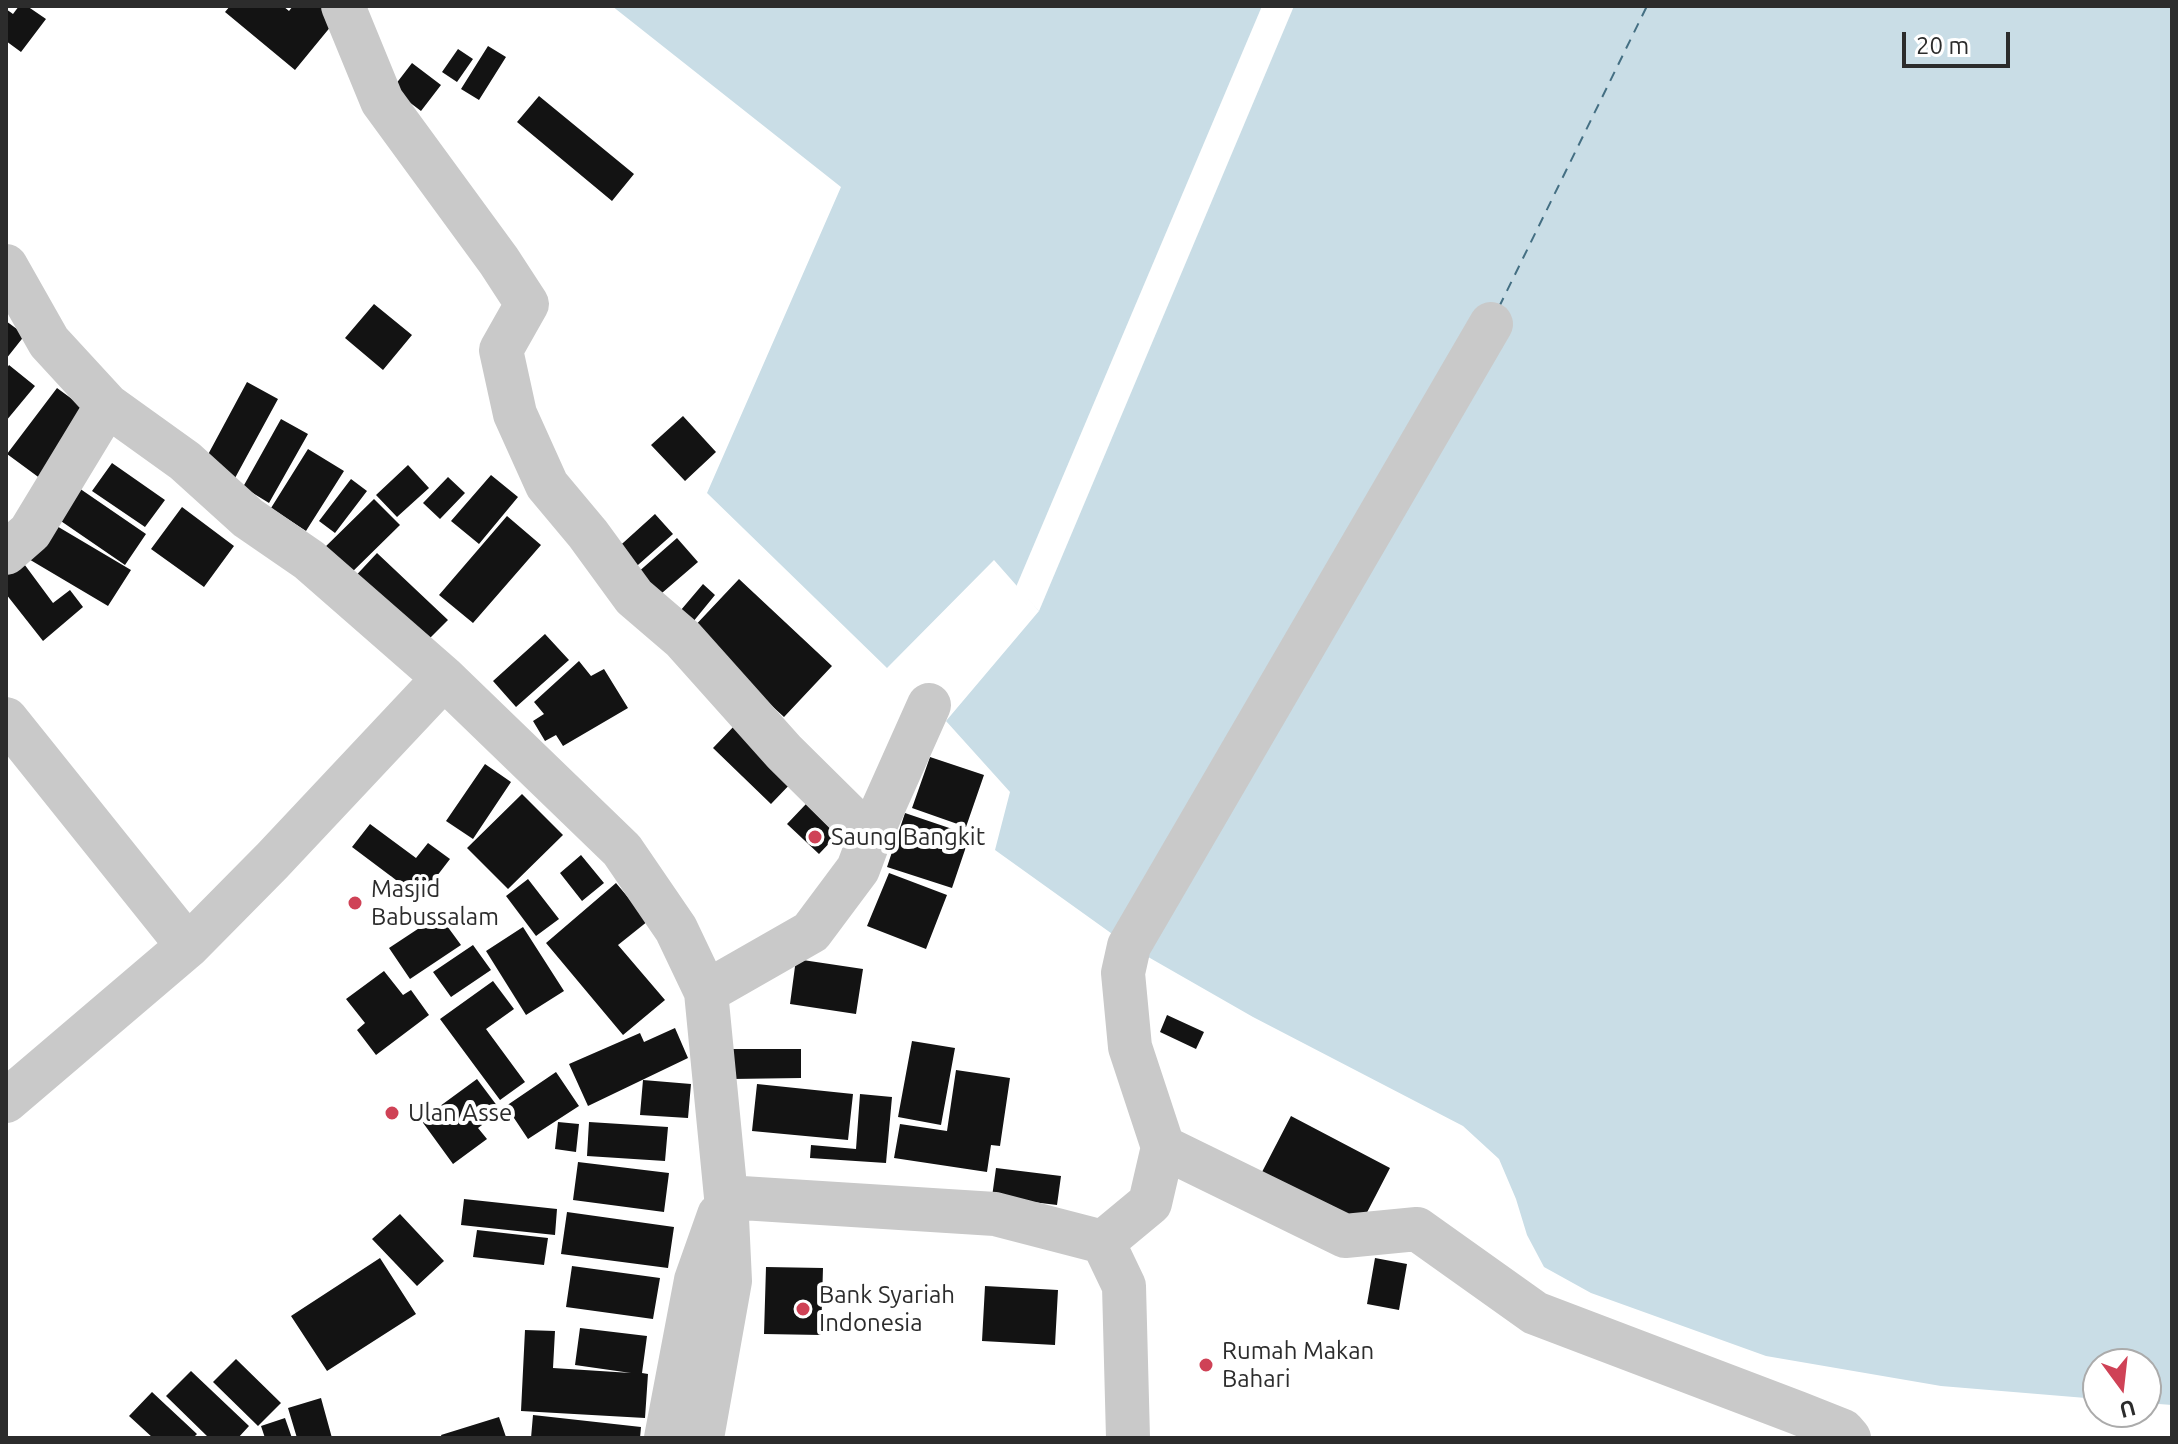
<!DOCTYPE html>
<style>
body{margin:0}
#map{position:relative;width:2178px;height:1444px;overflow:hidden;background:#fff;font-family:Ubuntu,sans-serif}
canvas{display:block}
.frame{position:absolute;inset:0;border:8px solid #2c2c2c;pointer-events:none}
.north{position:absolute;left:2082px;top:1348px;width:80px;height:80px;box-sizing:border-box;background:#fff;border:2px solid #ababab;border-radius:50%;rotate:165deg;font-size:22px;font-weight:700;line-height:32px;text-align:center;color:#2c2c2c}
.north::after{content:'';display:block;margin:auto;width:28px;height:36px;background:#cf4256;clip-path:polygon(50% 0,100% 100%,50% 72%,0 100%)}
.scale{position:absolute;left:1902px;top:32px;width:108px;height:36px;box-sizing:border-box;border:4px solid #2c2c2c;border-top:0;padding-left:10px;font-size:24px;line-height:28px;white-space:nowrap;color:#2c2c2c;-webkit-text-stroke:6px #fff;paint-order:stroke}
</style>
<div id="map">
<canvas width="2178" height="1444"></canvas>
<div class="frame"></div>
<div class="north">U</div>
<div class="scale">20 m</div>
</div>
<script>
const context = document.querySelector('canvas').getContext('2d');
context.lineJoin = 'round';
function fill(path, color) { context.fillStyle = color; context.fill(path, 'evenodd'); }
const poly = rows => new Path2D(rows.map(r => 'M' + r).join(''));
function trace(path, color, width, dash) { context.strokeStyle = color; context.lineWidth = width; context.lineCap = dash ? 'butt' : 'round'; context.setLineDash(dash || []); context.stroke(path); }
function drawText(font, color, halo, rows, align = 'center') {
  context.font = font + ' Ubuntu,sans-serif'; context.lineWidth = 8; context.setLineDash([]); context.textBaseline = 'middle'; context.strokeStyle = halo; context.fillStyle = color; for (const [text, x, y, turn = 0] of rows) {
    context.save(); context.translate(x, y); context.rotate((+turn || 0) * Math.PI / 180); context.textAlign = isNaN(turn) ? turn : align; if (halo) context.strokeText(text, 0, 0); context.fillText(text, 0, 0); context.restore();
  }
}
const water = poly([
 [612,6,2172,6,2172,1405,2146,1403,2146,1364,2098,1364,2098,1399,1941,1386,1766,1356,1591,1293,1544,1267,1527,1235,1516,1199,1499,1159,1463,1126,1253,1017,1129,946,995,850,1010,792,946,721,1039,611,994,560,887,668,707,493,841,187]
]);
const pier = poly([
 [1262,6,1294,6,1039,611,1016,587]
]);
const ferry = poly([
 [1499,307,1647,6]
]);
const building = poly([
 [19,6,27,6,46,19,21,52,6,41,6,9,13,14],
 [230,6,283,6,289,11,293,6,331,6,341,14,295,70,225,12],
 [488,46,506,57,479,100,461,89],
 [458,49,473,59,457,82,442,72],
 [412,63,441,85,421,111,392,89],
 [539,96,634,174,612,201,517,122],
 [374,304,412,335,383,370,345,338],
 [6,321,25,335,6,359],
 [9,365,35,386,6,421,6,369],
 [247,382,278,399,235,478,204,462],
 [57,388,91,413,41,479,7,454],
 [683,416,716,452,685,481,651,445],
 [281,419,308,434,269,503,243,487],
 [308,449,344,471,306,531,271,508],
 [112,463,165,500,145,527,92,491],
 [408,465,429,488,397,517,376,495],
 [491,475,518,497,479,544,451,521],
 [448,477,465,493,440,519,423,503],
 [351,479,367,491,335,533,319,521],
 [76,486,146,534,125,565,55,517],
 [374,499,400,525,345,579,319,553],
 [182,507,234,546,204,587,151,549],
 [655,514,673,534,630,572,613,552],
 [507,516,541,545,473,623,439,595],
 [50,522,131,570,108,606,27,558],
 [677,538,698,562,648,605,628,581],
 [16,553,53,603,70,590,83,607,43,641,6,594,6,561],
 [377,553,448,620,419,649,349,583],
 [739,579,832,666,784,717,690,631],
 [703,584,715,595,688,628,675,617],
 [545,634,569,660,516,707,493,681],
 [579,661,591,676,604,669,628,708,563,746,556,735,545,741,533,721,544,714,534,702],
 [737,723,795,779,771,804,713,748],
 [930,757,984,775,966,827,912,808],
 [485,764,511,782,473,839,446,821],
 [522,794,563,835,508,889,467,848],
 [806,804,837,835,819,854,787,824],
 [905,813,970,835,952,888,887,867],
 [370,824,416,858,428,843,450,859,420,898,352,847],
 [581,855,604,883,582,901,560,873],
 [889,873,947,895,926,949,867,926],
 [528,879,559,919,536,936,506,896],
 [616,883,648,921,618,945,665,1000,623,1035,546,943],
 [439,915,461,945,410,979,389,948],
 [523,927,564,991,526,1015,486,951],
 [473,945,491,970,451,997,433,972],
 [796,959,863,969,856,1014,790,1004],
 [384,971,403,995,411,990,429,1015,376,1055,357,1030,365,1023,346,999],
 [493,981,514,1009,486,1029,525,1082,500,1100,440,1019],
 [1167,1015,1204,1032,1196,1049,1160,1032],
 [675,1028,688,1058,588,1106,569,1064,640,1033,644,1042],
 [912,1041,955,1048,941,1125,898,1117],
 [731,1049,801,1049,801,1078,731,1079],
 [956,1070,1010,1078,1000,1146,991,1145,987,1172,894,1158,900,1124,947,1131],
 [556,1072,579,1106,528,1139,506,1106],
 [477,1079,501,1111,478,1128,487,1139,453,1164,421,1120],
 [643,1080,691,1084,688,1118,640,1115],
 [757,1084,853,1094,848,1140,752,1131],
 [860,1094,892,1097,886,1163,810,1158,811,1145,856,1149],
 [1291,1116,1390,1168,1361,1224,1262,1172],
 [558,1122,579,1124,576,1152,555,1149],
 [589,1122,668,1127,665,1161,587,1156],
 [578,1162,669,1173,664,1212,573,1200],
 [996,1168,1061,1176,1057,1205,992,1197],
 [464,1199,557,1209,555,1235,461,1225],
 [567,1212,674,1227,668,1268,561,1254],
 [400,1214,444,1261,417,1286,372,1239],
 [477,1230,548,1238,544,1265,473,1257],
 [380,1258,416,1314,327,1371,291,1316],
 [1375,1258,1407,1264,1399,1310,1367,1304],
 [572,1266,660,1278,653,1319,566,1307],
 [766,1267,823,1268,821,1335,764,1334],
 [985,1286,1058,1290,1055,1345,982,1341],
 [580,1328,647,1336,642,1373,648,1374,645,1418,521,1411,525,1330,555,1331,553,1368,631,1373,575,1365],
 [236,1359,281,1403,258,1426,213,1382],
 [191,1371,249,1426,238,1438,209,1438,166,1396],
 [152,1392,197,1434,193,1438,153,1438,129,1416],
 [321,1398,332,1438,297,1438,288,1408],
 [533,1415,641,1427,640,1438,531,1438],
 [499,1417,506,1437,442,1438,441,1435],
 [285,1418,292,1438,265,1438,261,1426]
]);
const minor = poly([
 [343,6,382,101,499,261,527,304,501,350,515,414,547,485,588,534,634,597,683,639,784,752,870,837],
 [6,266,49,342,107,405,185,461,248,518,309,560,444,678],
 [6,553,30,532,107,405],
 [6,719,188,946],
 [706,992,811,932,858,869,870,837,929,705],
 [6,1101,188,946,272,861,444,678,622,850,676,929,706,992,726,1197,730,1281,702,1438],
 [1163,1147,1345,1236,1417,1229,1535,1313,1798,1413,1843,1431,1849,1438],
 [726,1197,995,1214,1103,1242,1124,1286,1128,1438],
 [1103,1242,1150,1203,1163,1147,1130,1047,1123,973,1129,946,1491,324],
 [666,1438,696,1280,719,1215]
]);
const markers = [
 [815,837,8,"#cf4256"],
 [355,903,8,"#cf4256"],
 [392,1113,8,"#cf4256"],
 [803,1309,8,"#cf4256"],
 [1206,1365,8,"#cf4256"]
];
const poiNames = [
 ["Saung Bangkit",831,837],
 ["Masjid",371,889],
 ["Babussalam",371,917],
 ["Ulan Asse",408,1113],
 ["Bank Syariah",819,1295],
 ["Indonesia",819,1323],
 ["Rumah Makan",1222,1351],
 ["Bahari",1222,1379]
];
fill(water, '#c9dde6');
fill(pier, '#fff');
trace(ferry, '#446f83', 2, [10, 8]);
fill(building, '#131313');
trace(minor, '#c9c9c9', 44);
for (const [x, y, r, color] of markers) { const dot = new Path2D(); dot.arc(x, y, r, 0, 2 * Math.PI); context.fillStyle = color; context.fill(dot); trace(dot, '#fff', 3); }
drawText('24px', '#2c2c2c', '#fff', poiNames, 'left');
</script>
